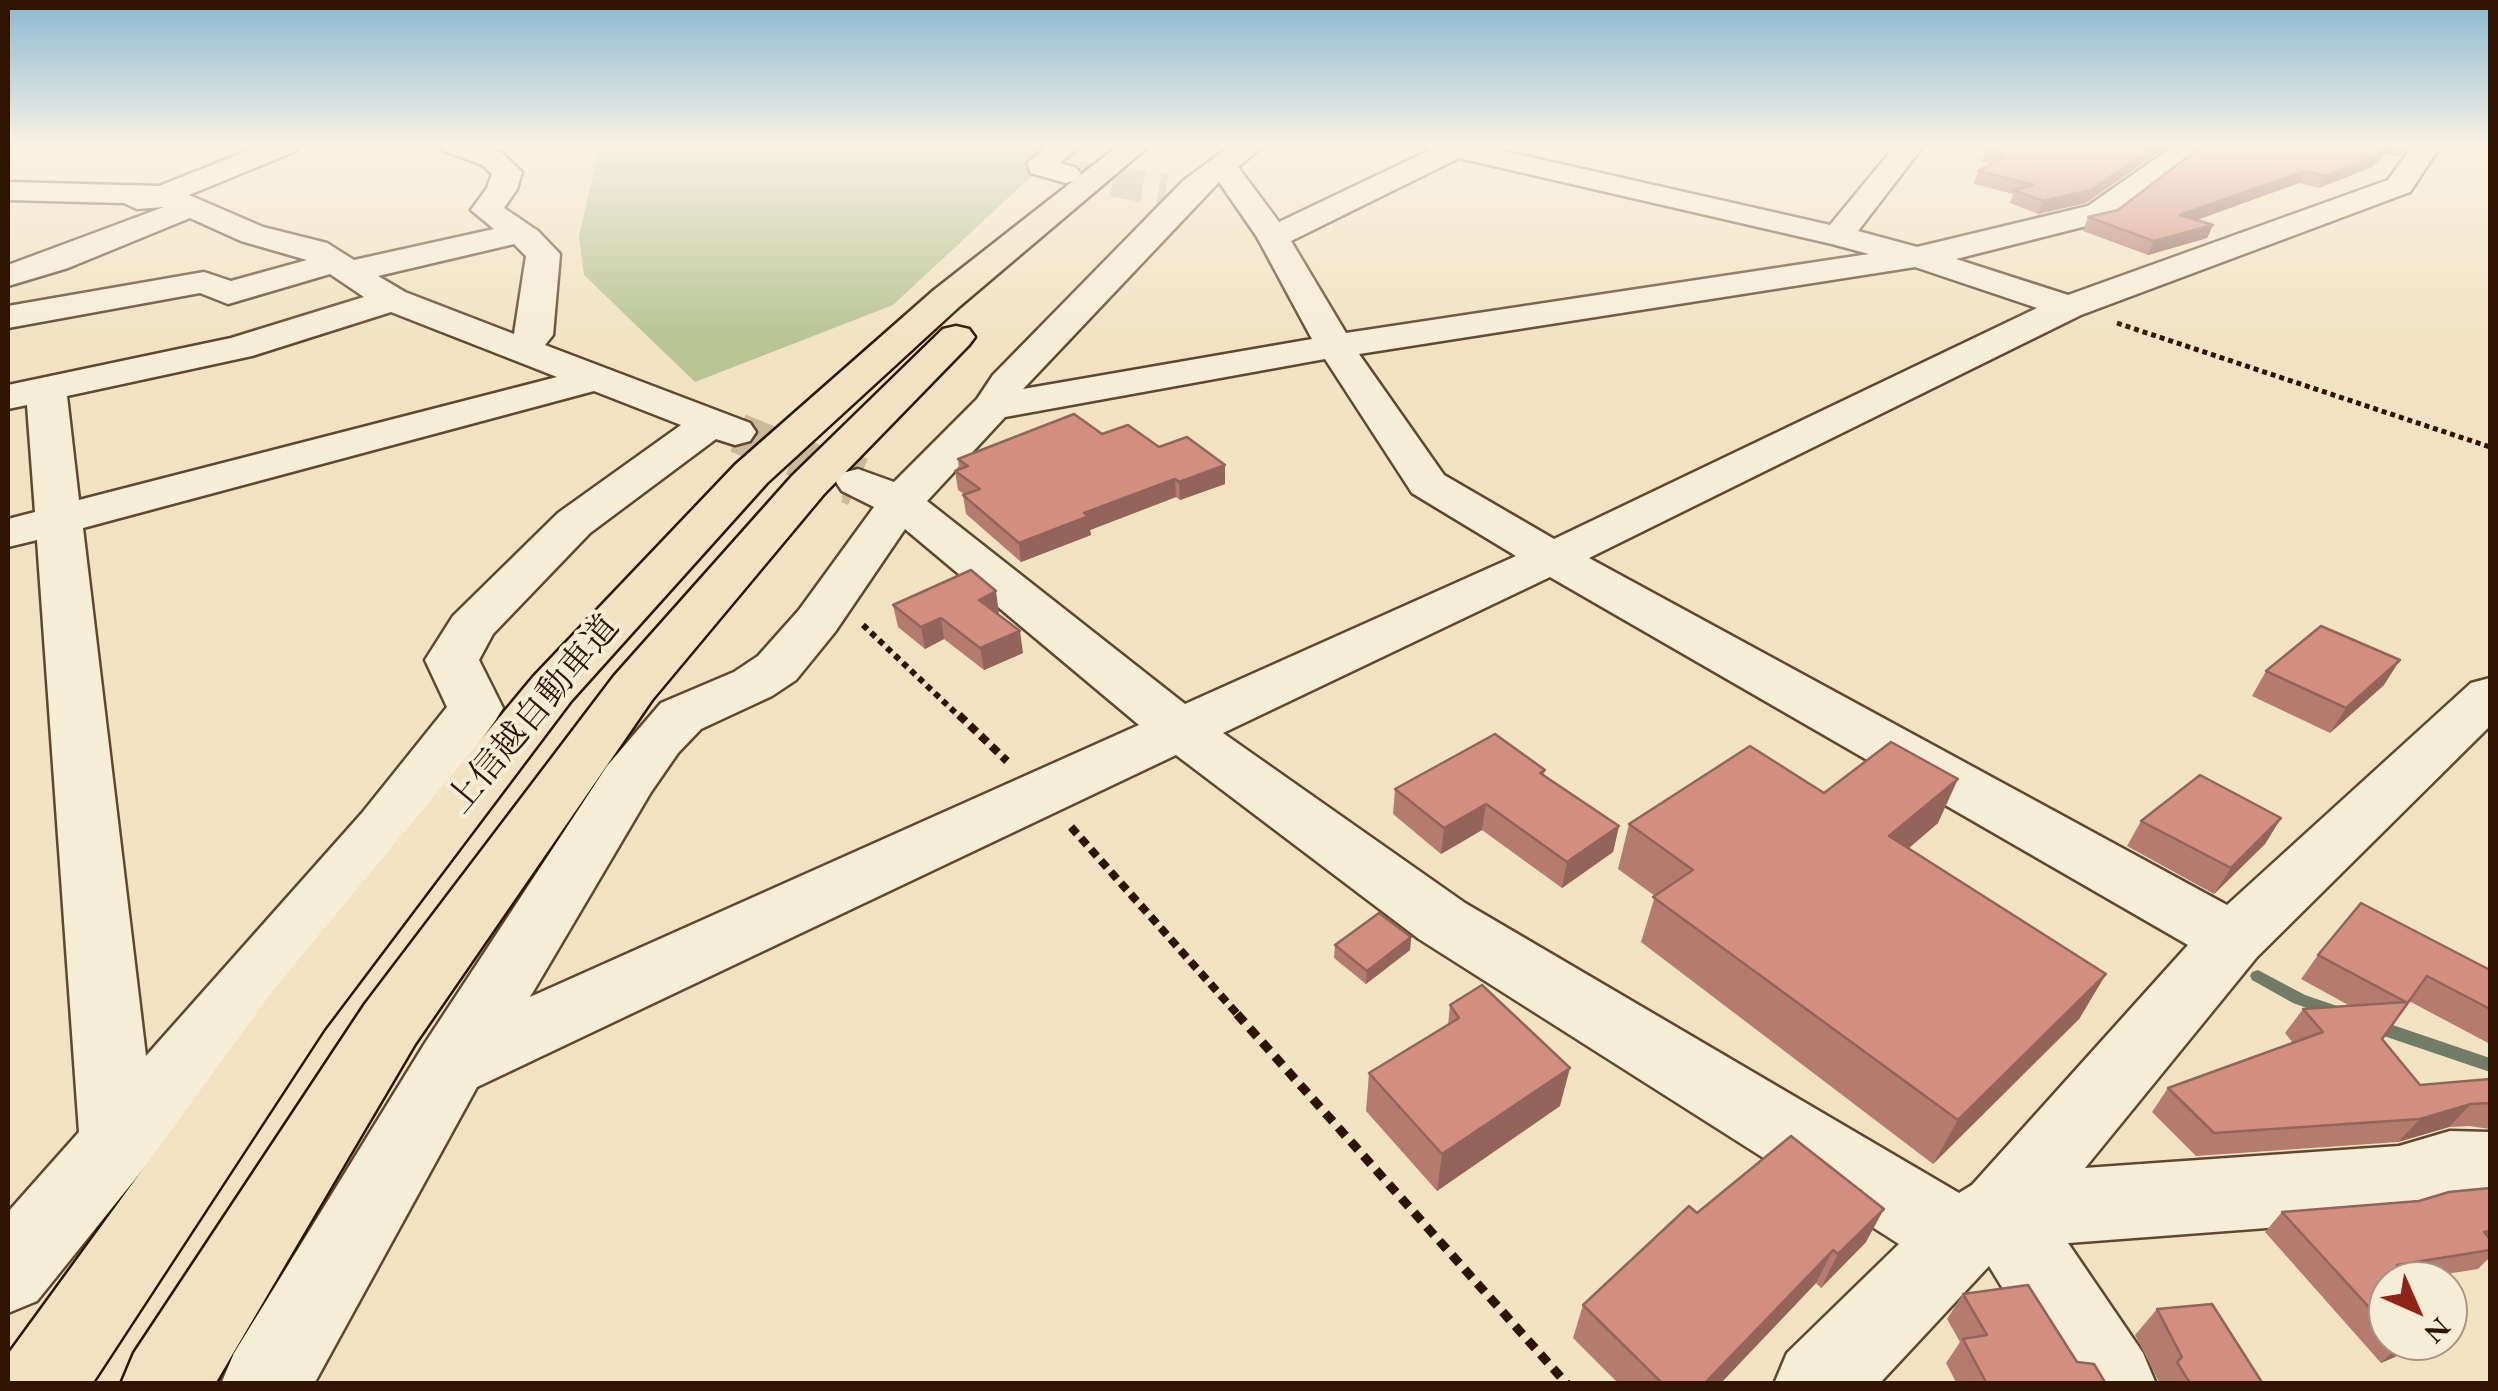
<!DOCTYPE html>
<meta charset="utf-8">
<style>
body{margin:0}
#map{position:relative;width:2498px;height:1391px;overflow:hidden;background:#f1e3c2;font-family:"EB Garamond",serif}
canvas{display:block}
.frame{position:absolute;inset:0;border:10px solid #2e1400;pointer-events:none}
.north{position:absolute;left:2368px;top:1261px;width:100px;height:100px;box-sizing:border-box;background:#f6edd7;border:2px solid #a69681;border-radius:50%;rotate:135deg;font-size:28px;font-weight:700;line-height:40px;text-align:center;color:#2e1400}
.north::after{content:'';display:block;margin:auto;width:35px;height:45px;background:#8f2418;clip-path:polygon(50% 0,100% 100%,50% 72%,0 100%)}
</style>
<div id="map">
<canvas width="2498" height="1391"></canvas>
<div class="frame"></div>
<div class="north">N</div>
</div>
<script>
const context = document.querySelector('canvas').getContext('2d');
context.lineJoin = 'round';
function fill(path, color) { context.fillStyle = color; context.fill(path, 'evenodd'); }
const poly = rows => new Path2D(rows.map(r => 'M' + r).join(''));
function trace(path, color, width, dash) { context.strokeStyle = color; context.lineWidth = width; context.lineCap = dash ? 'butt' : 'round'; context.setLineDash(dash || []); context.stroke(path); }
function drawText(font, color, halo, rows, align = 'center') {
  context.font = font + ' "EB Garamond","Noto Serif JP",serif'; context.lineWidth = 8; context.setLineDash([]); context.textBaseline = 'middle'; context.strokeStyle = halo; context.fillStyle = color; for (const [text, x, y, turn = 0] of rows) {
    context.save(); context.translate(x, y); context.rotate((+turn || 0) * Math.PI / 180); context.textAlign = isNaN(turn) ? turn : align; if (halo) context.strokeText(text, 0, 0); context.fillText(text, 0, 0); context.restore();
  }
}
const green = poly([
 [596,145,1065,145,893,305,695,382,584,275,579,236,597,158]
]);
const stream = poly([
 [2258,970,2305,995,2343,1008,2345,1013,2343,1018,2337,1019,2293,1003,2252,980,2250,976,2252,972,2258,970],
 [2375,1019,2490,1058,2490,1072,2369,1031,2367,1026,2369,1021,2375,1019]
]);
const minorTunnelFar2 = poly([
 [1066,174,1166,190]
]);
const minorTunnelFar1 = poly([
 [738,433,857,482]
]);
const minorTunnel = poly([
 [851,479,858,482]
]);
const pathFar3 = poly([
 [2117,323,2490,447]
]);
const pathFar2 = poly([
 [863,625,961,718]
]);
const pathFar1 = poly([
 [959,715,1007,761],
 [1071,827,1239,1016]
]);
const path = poly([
 [1237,1014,1567,1384]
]);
const minor = poly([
 [262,145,300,145,296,151,189,195,263,227,327,243,354,260,494,229,471,210,487,188,492,174,482,165,444,151,440,145,479,145,502,153,522,172,517,189,504,208,538,231,560,254,553,335,545,345,750,423,756,432,750,441,735,445,716,439,590,533,493,634,479,660,503,708,495,721,406,843,37,1301,8,1313,8,1212,79,1132,37,540,8,547,8,519,35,512,27,405,8,409,8,385,231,338,364,297,330,274,228,304,200,293,8,328,8,306,204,272,231,281,307,260,241,241,190,218,68,268,8,286,8,265,164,207,137,209,124,203,8,200,8,182,159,186,262,145],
 [514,244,526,256,514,334,405,292,378,276,514,244],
 [391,312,557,377,79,500,67,396,252,356,391,312],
 [594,391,681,425,558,513,453,616,425,660,447,707,362,813,146,1056,83,528,594,391],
 [1050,145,1082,145,1060,163,1076,168,1081,174,1076,180,1066,183,1031,173,1027,163,1050,145],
 [1232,145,1264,145,1238,167,1279,222,1430,150,1426,145,1477,145,1830,225,1896,145,1924,145,1858,231,1917,247,2088,206,2175,145,2207,145,2110,220,1956,259,2068,295,2388,180,2413,145,2441,145,2410,192,2081,315,1589,558,2227,905,2471,683,2490,678,2490,726,2257,957,2085,1168,2399,1146,2450,1131,2490,1132,2490,1202,2450,1201,2399,1218,2068,1243,2143,1353,2156,1384,2061,1384,1989,1266,1879,1384,1774,1384,1787,1353,1899,1244,1419,939,1176,755,477,1087,314,1384,221,1384,234,1353,425,1043,607,766,661,703,734,672,758,656,799,610,874,507,842,491,836,482,842,473,858,469,894,482,977,399,993,375,1184,180,1232,145],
 [1459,158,1832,244,1869,254,1346,333,1291,241,1459,158],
 [1219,182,1257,237,1312,339,1023,389,1219,182],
 [1915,267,2037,308,1554,539,1444,475,1359,354,1915,267],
 [1325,359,1412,493,1516,556,1185,704,927,501,1005,417,1325,359],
 [905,529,1139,725,530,997,651,792,678,753,701,729,772,696,796,680,835,632,905,529],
 [1550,577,2188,945,1972,1185,1959,1193,1465,903,1223,733,1550,577]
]);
const highway = poly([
 [1119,145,1150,145,960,306,767,483,571,701,324,1029,92,1384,8,1384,9,1353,274,989,533,677,735,465,934,290,1119,145],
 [956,326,969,329,975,337,969,345,824,494,652,700,415,1044,215,1384,121,1384,134,1353,365,1004,614,676,792,476,943,329,956,326]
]);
const wall = poly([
 [1995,145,2169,145,2086,203,2038,214,2010,203,2013,194,1974,184,1978,171,1991,164,1982,161,1986,149],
 [2203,145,2409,145,2400,157,2386,154,2372,167,2319,188,2299,183,2197,220,2213,225,2207,238,2148,255,2083,231,2088,217,2118,210],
 [1102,434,1159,447,1225,465,1225,484,1180,500,1176,497,1090,530,1091,535,1021,562,966,514,963,495,964,494,958,490,955,471,959,470,958,459],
 [893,605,999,613,997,614,1023,653,984,670,944,639,925,649,898,627],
 [2266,671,2384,685,2330,733,2252,696],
 [1545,770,1544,775,1619,826,1613,852,1562,888,1482,830,1441,854,1393,814,1395,789],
 [1824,793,1938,823,1908,849,2106,974,2079,1019,1933,1164,1641,942,1655,896,1618,869,1629,824],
 [2281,818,2265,844,2214,894,2127,846,2141,821],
 [1411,937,1410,950,1366,984,1334,958,1335,945],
 [2318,955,2489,969,2490,967,2490,1044,2409,1001,2382,1039,2420,1085,2490,1079,2490,1129,2469,1126,2449,1127,2398,1142,2196,1156,2152,1112,2168,1088,2293,1043,2285,1033,2303,1009,2350,1006,2301,979],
 [1450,1005,1560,1106,1437,1191,1366,1111,1369,1073,1448,1025],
 [2490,1188,2490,1257,2478,1269,2408,1280,2388,1281,2388,1341,2431,1341,2381,1363,2265,1232,2282,1212,2419,1201],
 [1866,1242,1821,1288,1816,1283,1720,1384,1619,1384,1573,1338,1583,1305],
 [1963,1294,2077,1362,2106,1384,1957,1384,1946,1363,1960,1342,1947,1319],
 [2157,1309,2263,1384,2158,1384,2159,1382,2135,1335]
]);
const shadedWall = poly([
 [2156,145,2169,145,2086,203,2038,214,2043,201],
 [2389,145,2391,145,2386,154,2372,167,2319,188,2326,176],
 [2305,171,2299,183,2174,228,2180,215],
 [2213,225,2207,238,2148,255,2154,241],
 [1225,465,1225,484,1180,500,1179,482],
 [1175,479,1176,497,1090,530,1091,535,1021,562,1019,543,1084,513],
 [996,591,999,613,982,621,979,600],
 [941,618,944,639,925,649,921,627],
 [1020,631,1023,653,984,670,980,648],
 [2400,660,2384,685,2330,733,2346,708],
 [1958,779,1938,823,1870,881,1889,836],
 [1486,804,1482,830,1441,854,1444,828],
 [2281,818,2265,844,2214,894,2231,868],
 [1619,826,1613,852,1562,888,1567,862],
 [1411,937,1410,950,1366,984,1367,971],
 [2106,974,2079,1019,1933,1164,1958,1120],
 [1570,1068,1560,1106,1437,1191,1442,1154],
 [2471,1104,2449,1127,2398,1142,2420,1119],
 [1884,1209,1866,1242,1821,1288,1838,1254],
 [1833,1250,1816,1283,1720,1384,1704,1384],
 [2408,1341,2431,1341,2381,1363,2402,1343]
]);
const building = poly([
 [1995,145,2156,145,2091,190,2043,201,2014,190,2034,185,1978,171,2007,156,1986,149,1995,145],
 [2203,145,2389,145,2378,154,2326,176,2305,171,2180,215,2213,225,2154,241,2088,217,2118,210,2203,145],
 [1074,414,1102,434,1128,425,1159,447,1187,437,1225,465,1179,482,1175,479,1084,513,1089,516,1019,543,963,495,980,489,955,471,968,466,958,459,1074,414],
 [971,570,996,591,979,600,1020,631,980,648,941,618,921,627,893,605,971,570],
 [2321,626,2400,660,2346,708,2266,671,2321,626],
 [1495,734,1545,770,1540,773,1619,826,1567,862,1486,804,1444,828,1395,789,1495,734],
 [1891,742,1958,779,1889,836,2106,974,1958,1120,1653,897,1693,870,1629,824,1750,746,1824,793,1891,742],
 [2200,775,2281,818,2231,868,2141,821,2200,775],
 [2361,903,2490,970,2490,1009,2427,976,2382,1039,2420,1085,2490,1079,2490,1103,2471,1104,2420,1119,2214,1133,2168,1088,2323,1032,2303,1009,2406,1002,2318,955,2361,903],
 [1379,913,1411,937,1367,971,1335,945,1379,913],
 [1482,985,1570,1068,1442,1154,1369,1073,1459,1018,1450,1005,1482,985],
 [1791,1136,1884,1209,1838,1254,1833,1250,1704,1384,1663,1384,1583,1305,1689,1206,1697,1213,1791,1136],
 [2490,1188,2490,1231,2484,1232,2490,1239,2490,1250,2397,1265,2402,1270,2399,1271,2409,1281,2388,1281,2388,1328,2282,1212,2419,1201,2449,1192,2490,1188],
 [2028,1285,2077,1362,2094,1364,2106,1384,1987,1384,1963,1339,1987,1335,1963,1294,2028,1285],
 [2212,1304,2263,1384,2191,1384,2186,1377,2177,1362,2182,1357,2157,1309,2212,1304]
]);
const streetNames = [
 ["上信越自動車道",534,715,-50]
];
fill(green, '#b8c494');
fill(stream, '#707b68');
trace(minorTunnelFar2, '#caba9b', 31, [31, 16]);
trace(minorTunnelFar1, '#caba9b', 40, [40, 20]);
trace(minorTunnel, '#caba9b', 50, [50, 25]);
trace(minor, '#5f4830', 5);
trace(highway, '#2e1400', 5);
trace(pathFar3, '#2e1400', 5, [5, 4]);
trace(pathFar2, '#2e1400', 6, [6, 5]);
trace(pathFar1, '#2e1400', 8, [9, 6]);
trace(path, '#2e1400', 9, [11, 8]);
fill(minor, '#f6edd7');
fill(highway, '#f1e3c2');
fill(wall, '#b57b6e');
fill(shadedWall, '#93645a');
fill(building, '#d28f80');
trace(building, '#93645a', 2.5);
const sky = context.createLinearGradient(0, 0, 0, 339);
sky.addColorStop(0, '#89b8d1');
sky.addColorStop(0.43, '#f9f2e4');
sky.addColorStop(1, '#f9f2e400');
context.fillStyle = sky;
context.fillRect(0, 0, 2498, 339);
drawText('35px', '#2e1400', '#f6edd7', streetNames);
</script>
